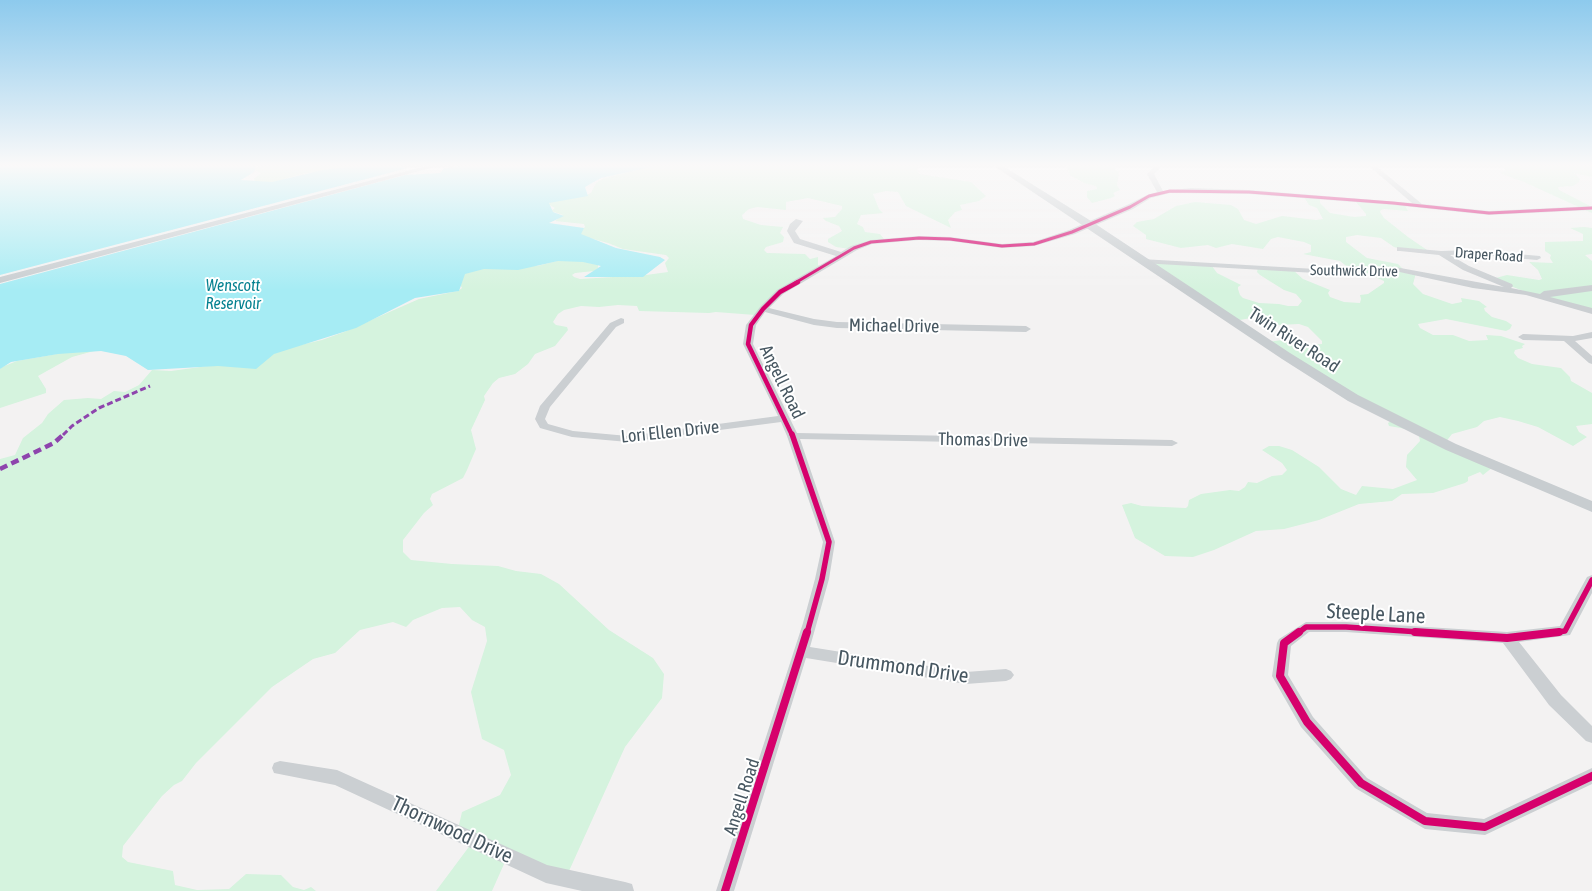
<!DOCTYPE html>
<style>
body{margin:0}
canvas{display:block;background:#f3f2f2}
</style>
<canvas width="1592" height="891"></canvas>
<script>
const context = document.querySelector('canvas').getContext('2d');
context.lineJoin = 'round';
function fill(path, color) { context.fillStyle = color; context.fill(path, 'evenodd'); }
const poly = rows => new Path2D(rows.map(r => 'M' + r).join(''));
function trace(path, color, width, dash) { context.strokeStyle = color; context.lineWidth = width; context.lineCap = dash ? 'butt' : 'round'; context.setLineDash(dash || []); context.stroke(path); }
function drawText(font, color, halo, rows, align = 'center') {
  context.font = font + ' "Asap Condensed",sans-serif'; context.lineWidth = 4; context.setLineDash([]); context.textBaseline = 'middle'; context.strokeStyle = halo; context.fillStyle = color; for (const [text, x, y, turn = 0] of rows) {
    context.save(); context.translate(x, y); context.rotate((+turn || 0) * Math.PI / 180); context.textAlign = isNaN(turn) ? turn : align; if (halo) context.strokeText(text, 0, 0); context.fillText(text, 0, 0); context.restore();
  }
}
const green = poly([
 [263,166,358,166,302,174,275,182,255,182,254,179,261,173,254,170,255,167],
 [651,166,919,166,917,169,919,174,971,182,986,196,979,201,960,205,962,210,955,212,948,220,951,228,906,206,898,192,886,191,873,194,879,209,883,213,861,215,857,224,863,227,865,232,880,234,884,239,850,249,836,247,828,242,828,239,842,231,839,226,826,221,823,218,835,217,842,209,842,206,808,198,786,202,786,210,757,207,749,209,742,215,743,219,761,225,783,227,780,233,784,237,783,242,766,247,764,250,767,253,805,254,810,259,818,257,818,265,822,267,778,293,755,315,716,312,709,313,639,311,637,306,618,305,599,307,581,306,564,310,558,314,553,322,556,325,567,327,568,330,555,346,535,354,528,364,515,374,499,378,493,383,484,396,485,400,471,430,476,449,467,470,463,478,432,494,430,499,433,505,424,513,403,540,403,552,411,560,452,564,498,566,516,571,541,574,559,584,609,630,653,658,664,674,662,698,625,747,569,871,565,872,508,855,492,891,436,891,471,844,458,829,462,812,500,795,511,775,504,750,482,739,471,692,487,641,485,627,472,620,460,607,442,608,413,620,406,627,393,622,360,630,335,653,313,659,272,687,196,763,182,781,174,785,162,796,123,846,122,857,128,862,173,871,175,885,197,890,229,889,246,874,281,875,293,887,304,890,311,887,316,891,0,891,0,459,15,455,23,438,42,423,48,414,64,400,88,398,101,399,114,391,125,392,139,385,152,370,171,371,267,358,279,350,322,340,344,332,419,299,458,291,462,288,459,282,465,271,525,264,537,266,569,258,598,265,598,268,594,271,575,273,572,275,574,277,580,279,646,275,668,272,665,263,669,258,666,255,623,249,608,243,582,236,578,233,585,227,584,224,555,221,563,215,551,211,555,208,548,204,553,201,587,195,591,193,596,183,602,179],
 [1066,166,1116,166,1115,170,1119,171,1117,185,1120,190,1113,193,1115,196,1111,198,1092,203,1087,197,1087,191,1097,189,1096,186,1084,183,1070,175],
 [1502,166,1592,166,1592,177,1574,173,1580,179,1579,182,1573,186,1558,187,1559,190,1592,207,1592,213,1524,182,1502,174,1500,172,1506,170],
 [1304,197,1320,198,1320,203,1330,213,1354,217,1366,216,1366,214,1356,202,1404,204,1408,211,1384,209,1381,210,1380,212,1384,218,1408,237,1427,250,1401,249,1394,247,1381,238,1357,235,1346,237,1346,242,1367,258,1398,264,1404,270,1416,273,1413,284,1423,294,1452,304,1462,302,1461,298,1479,301,1487,307,1484,308,1485,311,1492,317,1506,321,1512,325,1510,329,1506,331,1446,319,1418,324,1420,328,1433,335,1453,335,1469,341,1488,340,1486,335,1501,336,1525,344,1522,346,1523,348,1515,350,1514,353,1518,358,1532,364,1561,368,1570,377,1571,381,1592,393,1592,424,1576,426,1579,432,1587,437,1573,446,1538,427,1518,421,1500,417,1484,421,1477,427,1452,434,1445,443,1493,467,1483,475,1480,472,1468,477,1468,481,1465,483,1433,493,1402,494,1392,501,1359,504,1319,520,1284,529,1256,531,1214,550,1193,557,1165,556,1135,538,1122,505,1131,503,1142,506,1186,508,1188,506,1189,500,1201,494,1230,490,1239,491,1245,487,1248,482,1257,483,1272,476,1282,475,1287,470,1282,463,1262,450,1269,446,1279,446,1292,450,1319,467,1341,489,1356,495,1362,486,1393,489,1417,480,1406,467,1407,455,1420,441,1418,431,1389,426,1388,423,1394,419,1268,342,1282,340,1307,345,1322,344,1322,341,1308,327,1299,324,1278,325,1271,321,1251,318,1234,321,1144,262,1212,266,1217,273,1241,285,1238,287,1238,289,1240,295,1243,298,1259,303,1279,304,1288,306,1298,306,1302,301,1296,294,1284,290,1260,275,1257,272,1258,268,1293,270,1303,279,1330,290,1328,293,1330,297,1344,302,1360,303,1361,299,1360,295,1368,294,1384,283,1384,281,1356,268,1349,268,1340,261,1303,254,1311,252,1311,245,1304,242,1278,237,1271,239,1263,249,1232,244,1216,248,1208,245,1181,248,1146,239,1146,235,1133,226,1137,222,1154,219,1176,206,1195,202,1231,205,1238,209,1244,220,1256,224,1282,216,1316,220,1323,219,1317,208,1309,205],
 [1584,227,1592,228,1592,254,1585,255,1592,261,1592,312,1526,292,1492,279,1507,275,1539,280,1542,279,1538,270,1529,262,1553,263,1550,258,1551,255,1545,251,1545,242,1583,241,1583,234,1570,228],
 [74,351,94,351,72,357,38,376,46,389,46,393,0,408,0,369,2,367,17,361]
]);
const water = poly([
 [0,166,253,166,256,167,254,172,241,180,272,182,323,170,353,166,397,166,408,168,0,275],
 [460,166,656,166,601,178,585,187,588,196,549,203,553,212,564,216,549,223,584,228,581,234,616,248,660,257,665,260,643,277,584,277,601,266,583,262,558,261,518,270,484,269,465,274,459,291,415,298,356,328,274,354,256,369,218,366,148,370,126,356,101,351,58,354,11,362,0,369,0,284,405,175,440,173,444,168]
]);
const minor = poly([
 [1155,166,1162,166,1154,174,1163,191,1191,188,1249,190,1412,203,1369,166,1376,166,1422,204,1489,211,1592,206,1592,210,1489,215,1393,205,1249,194,1170,193,1151,198,1133,209,1075,234,1034,246,1002,248,950,241,919,240,872,244,857,250,783,294,769,308,814,319,837,322,1026,326,1031,329,1026,332,837,328,814,325,765,312,756,325,753,344,797,433,1172,440,1178,443,1172,446,800,439,835,542,829,579,810,647,966,672,1006,669,1011,671,1014,675,1011,679,1006,681,966,684,806,658,734,891,716,891,803,623,815,579,823,542,787,436,781,422,628,442,572,437,540,428,535,419,540,406,610,323,621,318,624,319,624,323,616,327,550,407,545,419,548,424,573,431,628,436,778,416,743,344,746,325,760,307,777,290,836,256,794,243,787,231,790,224,796,219,803,221,795,231,800,239,841,252,851,246,871,240,919,236,950,237,1002,244,1033,242,1069,230,1127,205,1147,195,1157,192,1147,174,1155,166],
 [1397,247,1441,251,1470,250,1540,256,1541,258,1537,260,1470,254,1450,255,1469,266,1512,284,1513,286,1511,288,1540,294,1544,291,1592,285,1592,291,1550,297,1592,308,1592,314,1526,295,1473,288,1395,271,1355,270,1316,273,1141,263,1137,261,1141,259,1316,269,1355,266,1395,267,1504,287,1463,270,1439,255,1400,251,1397,251,1397,247],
 [1592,332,1592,338,1575,341,1592,356,1592,364,1589,363,1564,341,1523,340,1518,337,1523,334,1573,336,1592,332],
 [1592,575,1592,593,1570,635,1519,642,1561,695,1592,726,1592,743,1586,741,1549,705,1503,643,1346,632,1309,632,1291,646,1288,675,1313,717,1367,778,1427,813,1484,819,1592,768,1592,784,1485,835,1425,829,1355,788,1301,727,1272,676,1277,643,1279,639,1306,622,1346,622,1507,632,1560,626,1587,577,1592,575],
 [280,761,337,770,547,865,625,882,632,884,634,891,582,891,546,883,335,785,274,773,272,768,274,763,280,761]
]);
const major = poly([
 [426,166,438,166,0,283,0,277,426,166],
 [994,166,1003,166,1091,221,1290,353,1358,395,1456,444,1592,501,1592,512,1446,450,1348,401,1282,359,994,166]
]);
const quietFar1 = poly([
 [63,435,72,426,99,408,150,386]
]);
const quiet = poly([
 [0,469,54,443,64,434]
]);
const cyclewayFar3 = poly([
 [795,283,854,248,871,242,919,238,950,239,1002,246,1034,244,1072,232,1130,207,1149,196,1170,191,1249,192,1393,203,1489,213,1592,208]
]);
const cyclewayFar2 = poly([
 [792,435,748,344,751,325,763,309,780,292,798,282]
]);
const cyclewayFar1 = poly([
 [792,434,829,542,822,579,807,633],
 [1298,633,1306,627,1346,627,1434,633],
 [1549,633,1565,631,1592,580]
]);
const cycleway = poly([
 [1299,632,1284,643,1280,676,1307,722,1361,783,1425,821,1485,827,1592,776],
 [1415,632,1507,638,1559,632],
 [725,891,807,632]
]);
const farStreetnames = [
 ["Draper Road",1489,255,4],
 ["Southwick Drive",1354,271,1]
];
const farWaternames = [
 ["Wenscott",233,286],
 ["Reservoir",233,304]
];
const streetNames = [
 ["Michael Drive",894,326,1],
 ["Twin River Road",1294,340,33],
 ["Angell Road",782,382,64],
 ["Lori Ellen Drive",670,432,-6],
 ["Thomas Drive",983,440,1],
 ["Angell Road",742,797,-72]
];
const nearStreetnames = [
 ["Steeple Lane",1376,614,3],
 ["Drummond Drive",903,667,8],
 ["Thornwood Drive",452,830,25]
];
fill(green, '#d5f3de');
fill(water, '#a6ecf4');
fill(minor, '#cbcfd2');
fill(major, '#c8cdd0');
trace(quietFar1, '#8e44ad', 3, [6, 3]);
trace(quiet, '#8e44ad', 4.5, [8, 4.5]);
trace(cyclewayFar3, '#d6006c', 3);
trace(cyclewayFar2, '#d6006c', 4.5);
trace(cyclewayFar1, '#d6006c', 5.5);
trace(cycleway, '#d6006c', 8);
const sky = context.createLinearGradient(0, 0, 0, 290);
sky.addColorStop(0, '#8dcaed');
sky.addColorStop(0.57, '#faf9f9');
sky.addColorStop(1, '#faf9f900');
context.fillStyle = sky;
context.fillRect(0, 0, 1592, 290);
drawText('15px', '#475761', '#fff', farStreetnames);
drawText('italic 16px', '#048190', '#fff', farWaternames);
drawText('18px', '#475761', '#fff', streetNames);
drawText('21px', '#475761', '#fff', nearStreetnames);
</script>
